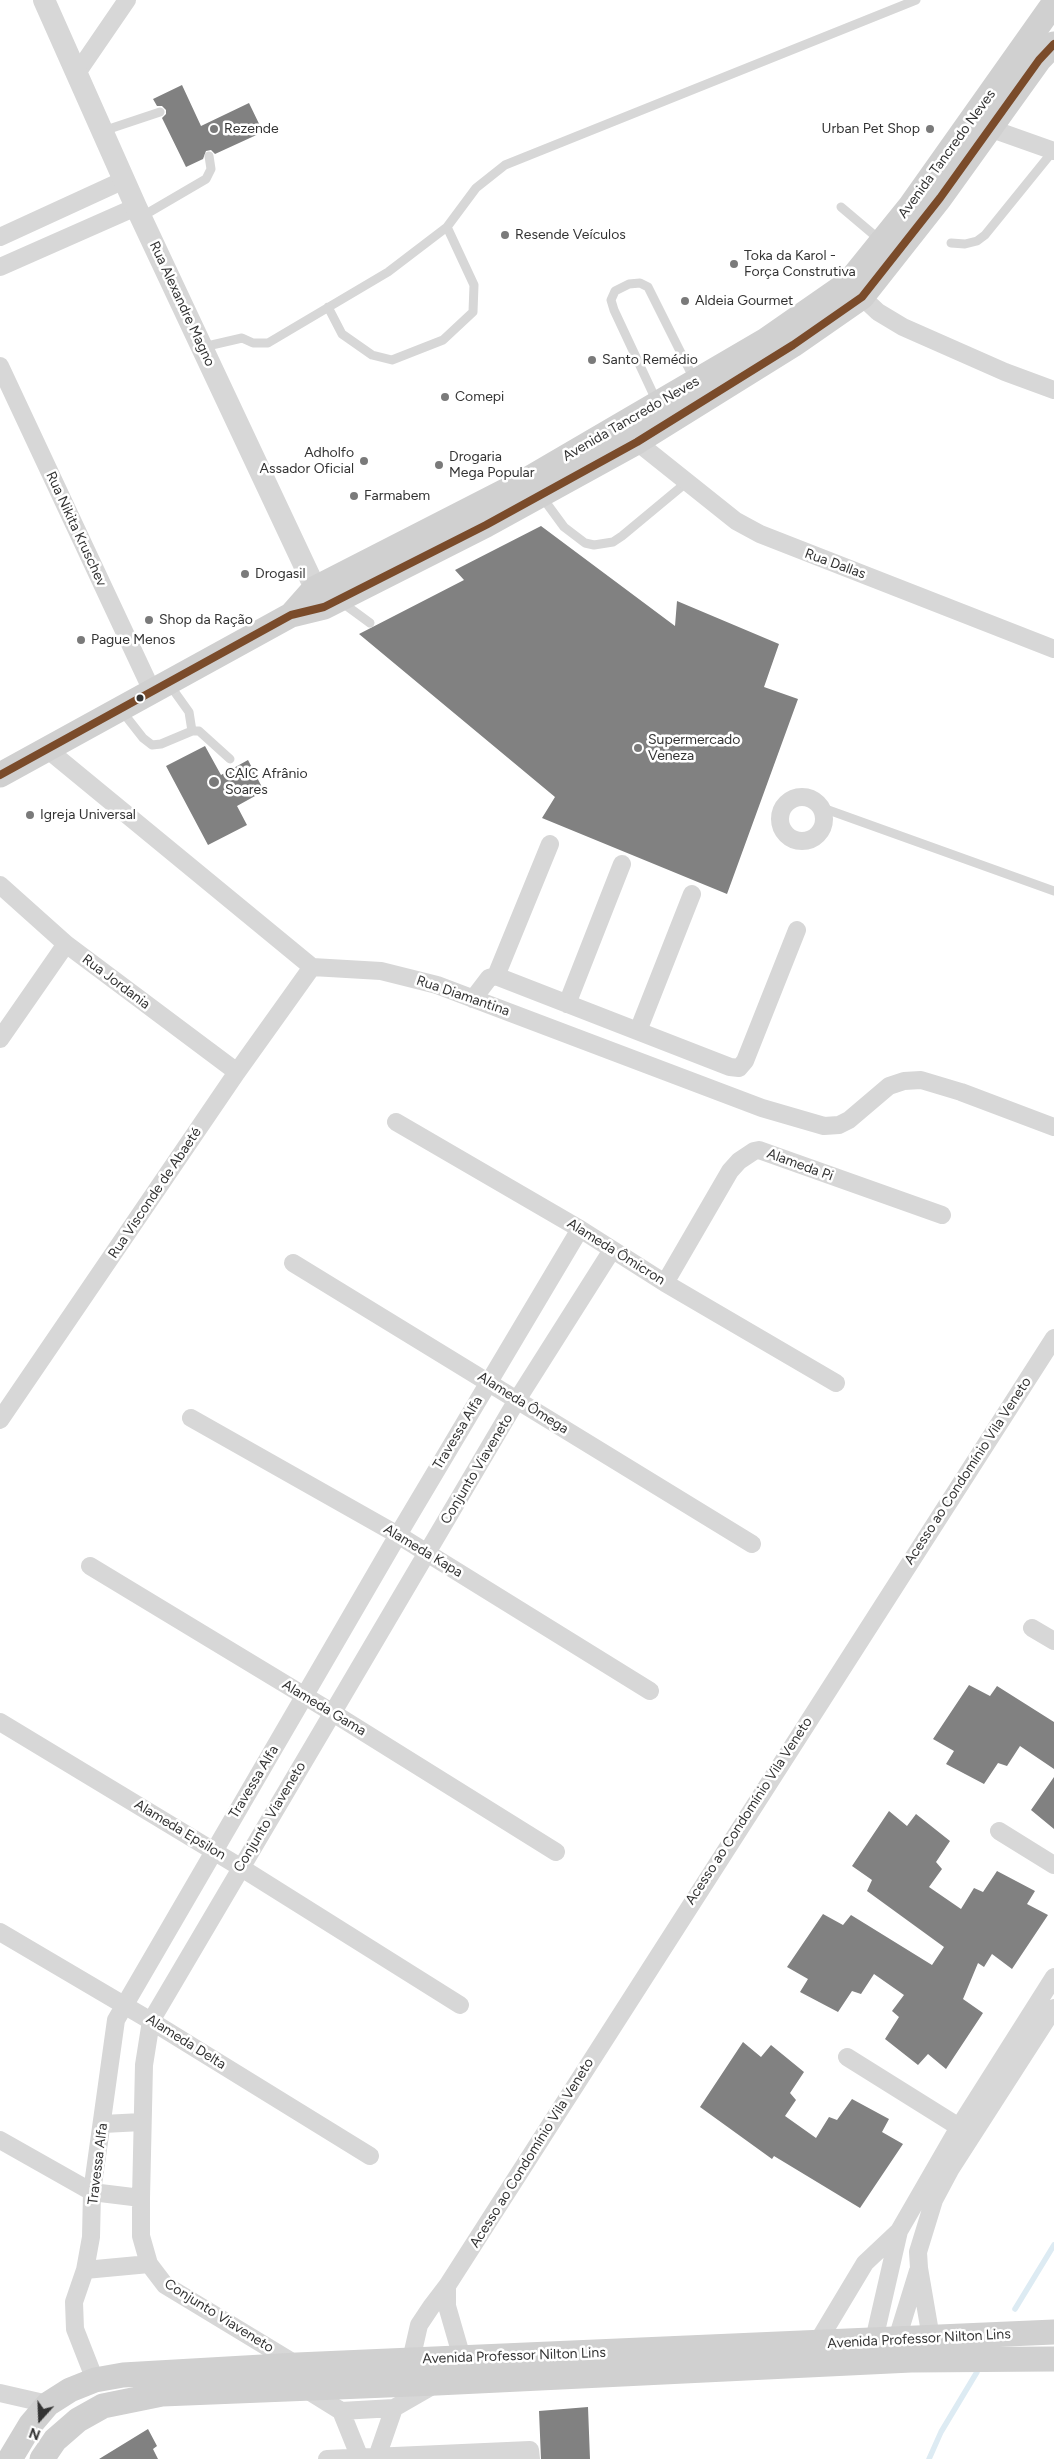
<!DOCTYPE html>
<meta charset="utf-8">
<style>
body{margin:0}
#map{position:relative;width:1054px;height:2459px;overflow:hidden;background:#fff;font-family:Figtree,sans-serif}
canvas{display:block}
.north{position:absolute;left:15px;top:2394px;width:50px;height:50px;-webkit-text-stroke:4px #fff;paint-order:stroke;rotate:200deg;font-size:14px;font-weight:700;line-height:20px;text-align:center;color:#333}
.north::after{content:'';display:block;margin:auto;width:18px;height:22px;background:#333;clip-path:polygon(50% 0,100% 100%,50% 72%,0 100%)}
</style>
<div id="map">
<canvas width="1054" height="2459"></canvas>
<div class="north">N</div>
</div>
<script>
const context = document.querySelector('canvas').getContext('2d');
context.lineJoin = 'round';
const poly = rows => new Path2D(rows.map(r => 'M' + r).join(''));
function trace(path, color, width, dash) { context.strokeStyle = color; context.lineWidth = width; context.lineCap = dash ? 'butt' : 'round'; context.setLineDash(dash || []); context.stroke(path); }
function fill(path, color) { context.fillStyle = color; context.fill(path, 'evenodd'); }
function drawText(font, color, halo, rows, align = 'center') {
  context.font = font + ' Figtree,sans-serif'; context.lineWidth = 5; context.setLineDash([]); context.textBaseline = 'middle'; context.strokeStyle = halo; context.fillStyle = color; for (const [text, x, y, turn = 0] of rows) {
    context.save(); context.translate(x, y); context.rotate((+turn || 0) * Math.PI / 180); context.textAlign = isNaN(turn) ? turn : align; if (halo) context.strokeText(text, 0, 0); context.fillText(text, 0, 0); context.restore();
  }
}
const stream = poly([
 [1015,2309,1054,2245],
 [929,2459,941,2432,977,2372]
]);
const building = poly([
 [182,85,201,126,249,103,263,132,215,154,211,150,206,151,203,159,186,167,162,118,166,114,166,110,162,106,157,106,153,99],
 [541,526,675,626,677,601,779,644,764,687,798,699,727,894,542,818,555,797,359,634,464,580,455,570],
 [205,746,221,775,248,760,264,791,237,806,247,825,208,845,166,766],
 [969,1685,990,1696,997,1686,1054,1722,1054,1769,1020,1746,1007,1766,998,1763,984,1784,946,1764,954,1751,933,1739],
 [1054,1777,1054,1829,1031,1810],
 [889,1811,907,1826,916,1814,950,1841,936,1862,942,1869,929,1887,961,1909,974,1888,983,1892,997,1871,1035,1891,1027,1904,1048,1915,1012,1969,992,1954,984,1967,978,1963,963,1999,983,2013,946,2069,928,2054,918,2065,885,2039,899,2017,892,2011,904,1995,874,1974,861,1994,852,1991,838,2012,800,1992,808,1979,787,1967,823,1914,843,1925,851,1915,932,1965,944,1947,867,1891,872,1880,852,1866],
 [743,2042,761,2057,771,2045,804,2072,790,2093,796,2100,785,2116,816,2138,829,2117,837,2120,852,2099,889,2119,882,2132,903,2144,860,2208,774,2156,772,2159,700,2107],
 [588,2407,590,2459,541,2459,539,2411],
 [148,2429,157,2446,153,2449,158,2459,99,2459]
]);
const service = poly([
 [103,131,160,112],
 [841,207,880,240],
 [141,217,206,179,211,169,209,156],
 [951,243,965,244,977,241,985,235,1053,151],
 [328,307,342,334,372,355,392,360,443,340,473,312,474,285,447,227],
 [203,347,242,338,253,343,268,343,388,272,447,227,476,188,505,165,916,0],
 [657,402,614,310,611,300,615,291,629,284,640,283,648,287,694,379],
 [542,497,564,527,585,543,594,545,613,542,622,536,687,482],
 [340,601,370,623],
 [169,684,189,712,192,731],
 [121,710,143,738,152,745,161,744,192,731,199,731,230,759],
 [820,807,1054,891]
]);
const minor = poly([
 [77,73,127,0],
 [989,128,1054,151],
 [0,237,124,180],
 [0,267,136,207],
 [862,297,878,312,903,327,1005,372,1054,390],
 [0,366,153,693],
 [637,442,736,521,760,534,1054,649],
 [47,749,312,967,381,971,437,985,762,1108,824,1126,839,1125,849,1120,889,1086,904,1081,921,1080,961,1092,1054,1127],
 '780 819a22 22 0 1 1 44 0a22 22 0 1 1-44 0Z',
 [0,885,66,944,237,1072],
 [496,976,730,1067,739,1068,745,1061,797,930],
 [473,999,489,978,496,976,550,844],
 [567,1004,622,864],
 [638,1031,692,894],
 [0,1039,66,944],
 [396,1122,580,1229,665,1283,836,1383],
 [293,1263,752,1544],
 [665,1283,730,1171,739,1161,754,1151,759,1150,942,1215],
 [191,1418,398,1535,650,1691],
 [0,1420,237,1072,312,967],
 [90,1566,333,1713,556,1852],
 [1032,1628,1054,1641],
 [0,1722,240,1867,460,2005],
 [999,1831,1054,1865],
 [0,1932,151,2021,370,2156],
 [847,2057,959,2127],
 [103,2124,142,2122],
 [0,2140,92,2192,141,2198],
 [85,2270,149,2264],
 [447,2286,447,2306,462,2358],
 [931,2338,919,2268,918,2252,934,2200,950,2170,1054,2008],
 [897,2339,918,2271],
 [874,2340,899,2231,959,2127,1054,1977],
 [817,2343,865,2263,899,2231],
 [411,2360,419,2325,431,2307,447,2286,1054,1338],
 [297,2365,165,2285,149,2264,141,2236,141,2198,144,2065,151,2021,517,1400,612,1250],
 [95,2380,75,2329,74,2302,85,2270,91,2237,92,2192,116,2020,398,1535,580,1229],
 [304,2388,341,2411,360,2458],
 [0,2393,48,2404],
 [341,2411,394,2408],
 [377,2457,394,2408,434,2385],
 [327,2459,530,2450,531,2459]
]);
const tertiary = poly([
 [44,0,136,207,323,605]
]);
const secondary = poly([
 [291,615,314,589,523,482,766,340,848,283,911,205,1054,3],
 [0,775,291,615,324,607,486,525,637,442,793,345,862,297,940,198,1039,60,1054,44],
 [10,2459,31,2424,48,2404,70,2390,95,2380,123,2375,297,2365,1054,2332],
 [42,2459,55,2440,78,2420,103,2406,162,2394,437,2383,911,2360,1054,2359]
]);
const bus1 = poly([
 [0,775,291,615,324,607,486,525,637,442,793,345,862,297,940,198,1039,60,1054,44]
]);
const markers = [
 [214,129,5,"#7a7a7a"],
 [930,129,5,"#7a7a7a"],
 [505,235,5,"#7a7a7a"],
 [734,264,5,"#7a7a7a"],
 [685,301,5,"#7a7a7a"],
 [592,360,5,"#7a7a7a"],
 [445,397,5,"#7a7a7a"],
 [364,461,5,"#7a7a7a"],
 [439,465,5,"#7a7a7a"],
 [354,496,5,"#7a7a7a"],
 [245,574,5,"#7a7a7a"],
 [149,620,5,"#7a7a7a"],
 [81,640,5,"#7a7a7a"],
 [140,698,4.5,"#333"],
 [638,748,5,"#7a7a7a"],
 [214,782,6,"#7a7a7a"],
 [30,815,5,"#7a7a7a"]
];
const poiNames = [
 ["Rezende",224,129],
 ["Urban Pet Shop",920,129,"right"],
 ["Resende Veículos",515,235],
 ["Toka da Karol -",744,256],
 ["Força Construtiva",744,272],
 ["Aldeia Gourmet",695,301],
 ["Santo Remédio",602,360],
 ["Comepi",455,397],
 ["Adholfo",354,453,"right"],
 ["Assador Oficial",354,469,"right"],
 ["Drogaria",449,457],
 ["Mega Popular",449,473],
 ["Farmabem",364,496],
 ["Drogasil",255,574],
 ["Shop da Ração",159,620],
 ["Pague Menos",91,640],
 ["Supermercado",648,740],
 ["Veneza",648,756],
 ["CAIC Afrânio",225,774],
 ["Soares",225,790],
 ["Igreja Universal",40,815]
];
const streetNames = [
 ["Avenida Tancredo Neves",947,154,-54],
 ["Rua Alexandre Magno",182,304,65],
 ["Avenida Tancredo Neves",631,419,-30],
 ["Rua Nikita Kruschev",76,529,65],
 ["Rua Dallas",835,564,20],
 ["Rua Jordania",116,982,37],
 ["Rua Diamantina",463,996,19],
 ["Alameda Pi",800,1165,20],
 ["Rua Visconde de Abaeté",155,1193,-56],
 ["Alameda Ômicron",616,1252,32],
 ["Alameda Ômega",523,1403,32],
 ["Travessa Alfa",458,1433,-59],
 ["Conjunto Viaveneto",477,1469,-59],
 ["Acesso ao Condomínio Vila Veneto",968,1471,-57],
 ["Alameda Kapa",423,1551,31],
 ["Alameda Gama",324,1708,31],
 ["Travessa Alfa",254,1782,-59],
 ["Acesso ao Condomínio Vila Veneto",749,1811,-57],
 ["Conjunto Viaveneto",270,1817,-59],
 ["Alameda Epsilon",180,1830,31],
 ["Alameda Delta",186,2042,32],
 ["Acesso ao Condomínio Vila Veneto",532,2153,-58],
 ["Travessa Alfa",98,2164,-83],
 ["Conjunto Viaveneto",219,2316,32],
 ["Avenida Professor Nilton Lins",919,2339,-3],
 ["Avenida Professor Nilton Lins",514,2356,-2]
];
trace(stream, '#ddebf3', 5.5);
fill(building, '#818181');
trace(service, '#d7d7d7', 9);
trace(minor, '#d7d7d7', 18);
trace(tertiary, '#d7d7d7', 22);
trace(secondary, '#d0d0d0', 25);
trace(bus1, '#7a4b2a', 8);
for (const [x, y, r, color] of markers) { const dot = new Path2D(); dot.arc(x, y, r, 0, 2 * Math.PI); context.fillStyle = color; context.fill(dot); trace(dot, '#fff', 2); }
drawText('14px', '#333', '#fff', poiNames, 'left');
drawText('14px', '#333', '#fff', streetNames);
</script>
